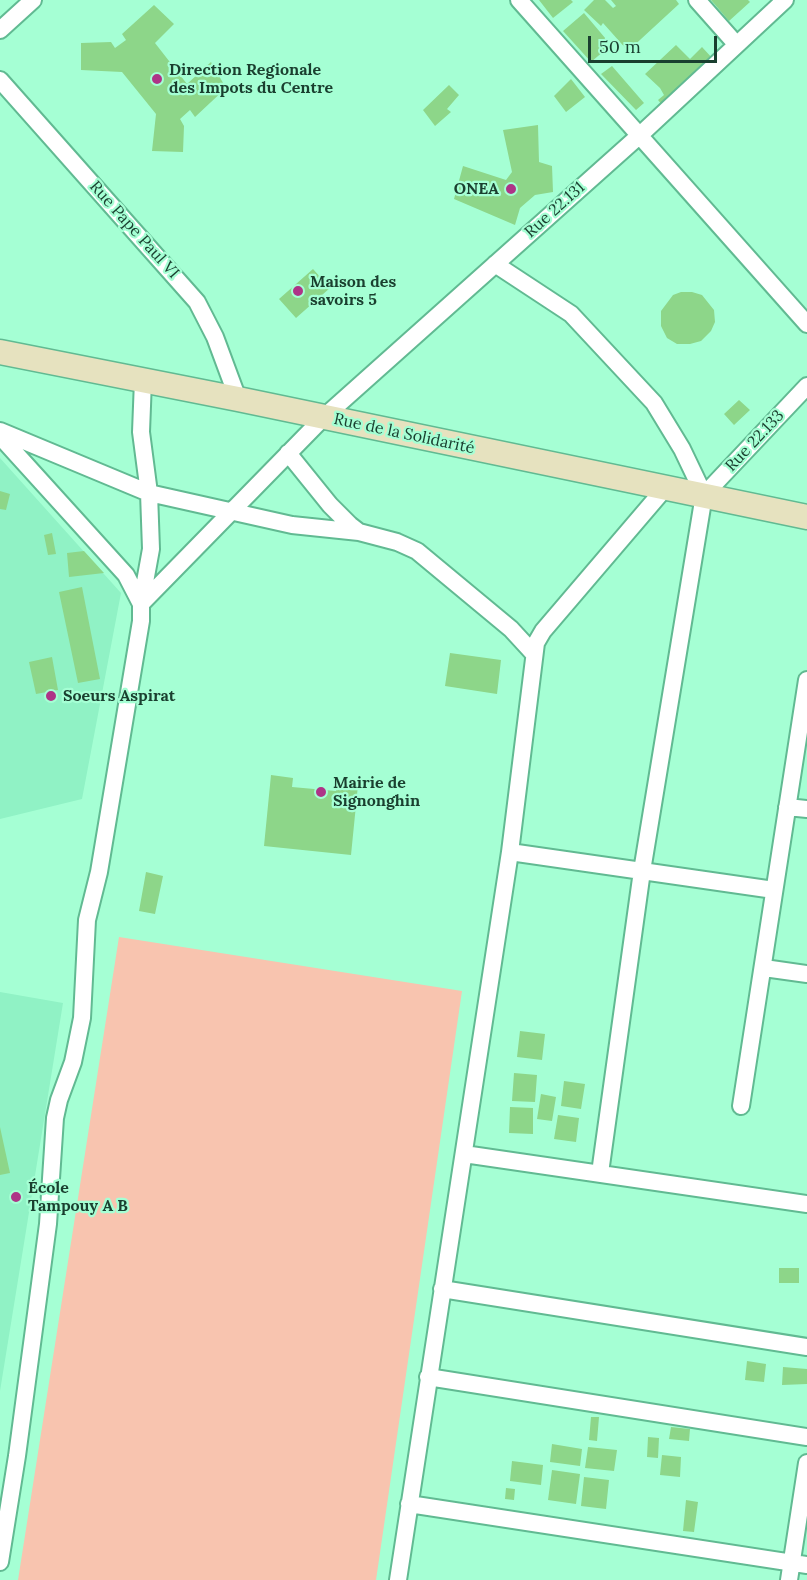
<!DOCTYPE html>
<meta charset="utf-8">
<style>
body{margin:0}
#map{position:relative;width:807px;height:1580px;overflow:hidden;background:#a5ffd4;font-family:Lora,serif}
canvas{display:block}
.scale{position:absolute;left:588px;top:36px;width:129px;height:27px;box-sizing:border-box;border:3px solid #1a3f2f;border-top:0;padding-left:8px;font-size:18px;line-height:21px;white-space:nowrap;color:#1a3f2f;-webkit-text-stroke:4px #a5ffd4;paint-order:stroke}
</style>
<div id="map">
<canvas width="807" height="1580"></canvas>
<div class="scale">50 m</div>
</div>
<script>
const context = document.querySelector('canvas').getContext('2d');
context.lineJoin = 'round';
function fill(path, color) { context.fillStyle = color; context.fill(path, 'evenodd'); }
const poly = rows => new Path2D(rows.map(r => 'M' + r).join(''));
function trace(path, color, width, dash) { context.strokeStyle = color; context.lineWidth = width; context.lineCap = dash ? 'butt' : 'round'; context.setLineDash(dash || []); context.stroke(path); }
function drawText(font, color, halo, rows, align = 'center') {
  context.font = font + ' Lora,serif'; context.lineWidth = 4.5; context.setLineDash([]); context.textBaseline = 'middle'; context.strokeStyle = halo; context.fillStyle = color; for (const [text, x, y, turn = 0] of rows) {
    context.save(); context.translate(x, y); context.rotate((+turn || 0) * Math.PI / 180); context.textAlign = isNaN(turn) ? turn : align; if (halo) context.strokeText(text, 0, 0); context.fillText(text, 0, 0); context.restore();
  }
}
const built = poly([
 [0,458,121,593,82,799,0,819],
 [0,992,63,1003,0,1391]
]);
const green = poly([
 [119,937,462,991,376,1580,18,1580]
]);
const building = poly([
 [539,0,571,0,573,2,553,18],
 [594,0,605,0,613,8,616,6,611,0,676,0,679,4,628,51,603,23,601,26,584,10],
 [711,0,748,0,750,2,729,21],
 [154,5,174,24,155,43,187,84,211,62,226,88,195,117,190,110,180,119,184,126,183,152,152,151,156,114,122,72,81,70,81,43,111,42,115,48,126,40,122,34],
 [584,13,611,45,591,62,563,31],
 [676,45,690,59,702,47,713,59,663,106,658,100,664,95,660,88,645,74],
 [612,66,644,103,636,110,601,74],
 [571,79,585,97,566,112,554,96],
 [449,85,459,95,447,109,451,112,435,126,423,110],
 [538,125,539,162,552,166,553,192,535,195,520,208,515,225,454,199,463,166,506,180,512,172,503,130],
 [313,269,330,288,296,318,279,299],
 [681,292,692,292,702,295,714,310,715,322,711,331,701,341,690,344,677,344,667,338,661,326,661,311,673,295],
 [739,400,750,410,734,425,724,414],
 [0,491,10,494,6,510,0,509],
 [52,533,56,554,48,555,44,535],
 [84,551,104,573,69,577,67,553],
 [82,587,100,679,78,683,59,592],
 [450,653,501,660,497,694,445,686],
 [52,657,58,690,36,694,29,662],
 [271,775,293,778,292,787,336,791,337,783,358,785,351,855,264,846],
 [146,872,163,876,155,914,139,911],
 [520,1031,545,1034,542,1060,517,1057],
 [514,1073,537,1075,535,1102,512,1101],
 [564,1081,585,1084,581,1109,561,1106],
 [541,1094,556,1097,552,1121,537,1119],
 [510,1107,533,1108,533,1134,509,1133],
 [558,1115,579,1118,576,1142,554,1139],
 [0,1127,10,1173,0,1175],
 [779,1268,799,1268,799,1283,779,1283],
 [747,1361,766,1364,764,1382,745,1380],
 [783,1367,807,1369,807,1384,782,1385],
 [591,1417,599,1417,597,1441,589,1440],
 [671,1427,690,1429,689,1441,669,1439],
 [648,1437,659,1438,658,1458,647,1457],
 [552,1444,582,1449,580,1466,550,1462],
 [588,1447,617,1450,614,1471,585,1468],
 [662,1455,681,1457,680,1477,660,1475],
 [512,1461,543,1465,541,1485,510,1481],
 [552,1470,580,1474,576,1504,548,1500],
 [584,1477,609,1480,606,1509,581,1506],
 [506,1488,515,1489,514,1500,505,1499],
 [686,1500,698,1502,694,1532,683,1531]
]);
const street = poly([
 [519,0,807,324],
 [697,0,736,44],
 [0,30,33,0],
 [0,80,197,302,215,337,238,399],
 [495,264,571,314,654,403,682,449,704,495,642,871,600,1173],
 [0,431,149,493,292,525,359,532],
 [0,436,126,575,141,604],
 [288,453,330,505,350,525,359,532,397,542,417,551,511,629,534,654],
 [704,495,807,386],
 [141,604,323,418,640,135,785,0],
 [787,807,807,809],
 [510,852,774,890],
 [764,968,807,974],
 [741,1106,807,680],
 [464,1154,807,1204],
 [442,1289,807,1347],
 [428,1377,807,1437],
 [409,1504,807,1565],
 [0,1562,17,1456,48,1224,55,1118,59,1100,73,1062,82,1018,87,920,99,872,141,621,141,604,151,549,149,493,141,432,143,380],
 [398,1580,510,852,536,643,543,631,666,487],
 [789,1580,807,1463]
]);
const secondary = poly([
 [0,352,238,399,807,517]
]);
const markers = [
 [157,79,6,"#ae3487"],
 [511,189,6,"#ae3487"],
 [298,291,6,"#ae3487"],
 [51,696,6,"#ae3487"],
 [321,792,6,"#ae3487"],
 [16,1197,6,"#ae3487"]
];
const poiNames = [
 ["Direction Regionale",169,70],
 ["des Impots du Centre",169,88],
 ["ONEA",499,189,"right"],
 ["Maison des",310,282],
 ["savoirs 5",310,300],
 ["Soeurs Aspirat",63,696],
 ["Mairie de",333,783],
 ["Signonghin",333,801],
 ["École",28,1188],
 ["Tampouy A B",28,1206]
];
const streetNames = [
 ["Rue 22.131",555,210,-42],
 ["Rue Pape Paul VI",134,230,48],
 ["Rue de la Solidarité",404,434,12],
 ["Rue 22.133",755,441,-47]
];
fill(built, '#90f2c5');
fill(green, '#f8c4af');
fill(building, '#8dd689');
trace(street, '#61ba92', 20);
trace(secondary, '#61ba92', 27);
trace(street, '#fff', 16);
trace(secondary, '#e6e2bf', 24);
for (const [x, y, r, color] of markers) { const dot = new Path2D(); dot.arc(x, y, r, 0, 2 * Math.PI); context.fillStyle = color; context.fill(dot); trace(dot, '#a5ffd4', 2); }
drawText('bold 16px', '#1a3f2f', '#a5ffd4', poiNames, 'left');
drawText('16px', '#1a3f2f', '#a5ffd4', streetNames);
</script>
